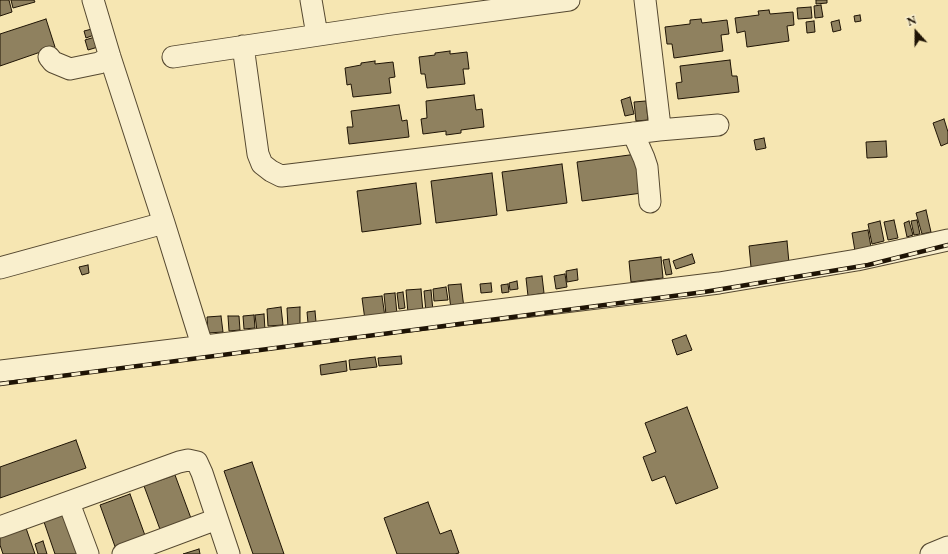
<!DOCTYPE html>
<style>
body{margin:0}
#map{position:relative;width:948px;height:554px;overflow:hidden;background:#f6e6b2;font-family:"EB Garamond",serif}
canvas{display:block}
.north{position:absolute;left:896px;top:12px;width:40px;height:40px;-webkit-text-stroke:3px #f9efcd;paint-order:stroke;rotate:339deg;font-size:11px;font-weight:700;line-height:16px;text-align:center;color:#1f1405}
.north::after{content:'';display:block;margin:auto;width:14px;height:18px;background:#1f1405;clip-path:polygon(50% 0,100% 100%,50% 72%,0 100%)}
</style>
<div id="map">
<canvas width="948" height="554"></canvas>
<div class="north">N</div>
</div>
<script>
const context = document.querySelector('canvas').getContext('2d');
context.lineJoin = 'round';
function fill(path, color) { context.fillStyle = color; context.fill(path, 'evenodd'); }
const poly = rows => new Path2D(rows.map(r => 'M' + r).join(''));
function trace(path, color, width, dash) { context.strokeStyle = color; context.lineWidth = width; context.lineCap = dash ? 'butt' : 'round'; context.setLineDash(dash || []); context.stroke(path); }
const building = poly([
 [0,0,9,0,12,12,0,16,0,0],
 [11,0,34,0,35,2,13,8,11,0],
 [816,0,827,0,827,3,816,4,816,0],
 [821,5,823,17,815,18,814,6,821,5],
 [811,7,812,18,798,19,797,8,811,7],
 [769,10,770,14,793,12,794,25,787,26,789,41,747,47,745,31,737,33,735,18,759,15,758,11,769,10],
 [860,15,861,21,855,22,854,16,860,15],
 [46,19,55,47,0,66,0,34,46,19],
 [701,19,702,23,727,20,729,34,721,35,723,51,674,58,672,44,667,44,665,27,690,24,690,20,701,19],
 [839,20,841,30,833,32,831,22,839,20],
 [814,21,815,32,807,33,806,22,814,21],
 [92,29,94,35,86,38,84,31,92,29],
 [95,37,98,47,88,50,85,40,95,37],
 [450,51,450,54,467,52,469,69,463,69,465,84,427,88,425,74,421,74,419,57,435,55,435,53,450,51],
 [730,60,732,76,737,76,739,92,678,99,676,83,682,82,680,66,730,60],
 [375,61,375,64,393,62,395,77,389,78,391,93,353,97,351,84,347,85,345,68,361,65,361,63,375,61],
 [474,95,476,110,482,109,484,127,461,130,461,133,446,135,446,131,423,134,421,119,427,118,426,101,474,95],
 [630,97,634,114,625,116,621,100,630,97],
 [646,101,648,120,636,121,634,102,646,101],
 [399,105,402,121,407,120,409,137,349,144,347,127,353,127,351,111,399,105],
 [944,119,948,132,948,143,941,146,933,123,944,119],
 [764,138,766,148,756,150,754,140,764,138],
 [886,141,887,157,867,158,866,142,886,141],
 [637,154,642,193,582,201,577,162,637,154],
 [562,164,567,203,507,211,502,172,562,164],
 [492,173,497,215,436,223,431,181,492,173],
 [416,183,421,224,362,232,357,191,416,183],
 [926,210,931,232,922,234,916,213,926,210],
 [894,220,898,238,888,240,884,222,894,220],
 [917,220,920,234,914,235,911,221,917,220],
 [880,221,884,241,872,244,868,224,880,221],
 [909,221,913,235,907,237,904,223,909,221],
 [868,230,871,247,855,251,852,233,868,230],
 [787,241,789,263,751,267,749,246,787,241],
 [692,254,695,263,676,269,673,261,692,254],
 [661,257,663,278,631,282,629,261,661,257],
 [669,259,672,274,666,275,663,260,669,259],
 [88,265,89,273,82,275,79,267,88,265],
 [577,269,578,280,567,282,566,271,577,269],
 [565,274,567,287,556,289,554,276,565,274],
 [542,276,544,293,528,296,526,278,542,276],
 [517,281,518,289,510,290,509,283,517,281],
 [491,283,492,292,481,293,480,284,491,283],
 [461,284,464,308,451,309,448,285,461,284],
 [508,284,509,292,502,293,501,285,508,284],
 [446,287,448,300,434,301,433,289,446,287],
 [421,289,423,312,408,313,406,290,421,289],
 [431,290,433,311,426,312,424,291,431,290],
 [403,292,405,308,399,309,397,293,403,292],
 [395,293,397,314,386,315,384,294,395,293],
 [382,296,385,317,365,320,362,298,382,296],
 [281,307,283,325,268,326,267,309,281,307],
 [300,307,300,327,288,328,287,308,300,307],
 [315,311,316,322,308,323,307,312,315,311],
 [264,314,265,330,257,331,255,315,264,314],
 [254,315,255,328,244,329,243,316,254,315],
 [221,316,223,332,208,333,207,317,221,316],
 [228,316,239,316,240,330,229,331,228,316],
 [686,335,692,350,677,355,672,340,686,335],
 [401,356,402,364,379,366,378,358,401,356],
 [375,357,377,367,350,370,349,360,375,357],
 [346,361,347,371,321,375,320,365,346,361],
 [687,407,718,488,676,504,665,476,652,481,643,457,656,452,645,423,687,407],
 [76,440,86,468,0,498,0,467,76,440],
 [252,462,284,554,253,554,224,471,252,462],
 [175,475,192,521,161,532,144,486,175,475],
 [130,494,147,541,117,552,100,505,130,494],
 [428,502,440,534,451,530,459,553,455,554,397,554,384,518,428,502],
 [68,510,83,554,55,554,43,519,68,510],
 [26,528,35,554,3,554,0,545,0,537,26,528],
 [43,541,47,554,38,554,35,544,43,541],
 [199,549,200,554,183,554,199,549]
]);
const minor = poly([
 [93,0,110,57,164,223,202,345],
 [311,0,317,35],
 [243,46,258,154,262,164,271,171,281,176,659,130,659,118,645,0],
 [49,57,53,62,70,69,99,63,110,57],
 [173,57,392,24,569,0],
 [659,130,718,125],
 [633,133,644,158,647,167,650,202],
 [0,268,164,223],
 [0,371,719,283,857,260,948,240],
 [69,503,88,554],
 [0,527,179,462,188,460,197,462,202,473,229,554],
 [123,554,217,519],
 [931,554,948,547]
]);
const rail = poly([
 [0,384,704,292,868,265,948,245]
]);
fill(building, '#8f815f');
trace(building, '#1f1405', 1);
trace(minor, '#554830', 23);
trace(minor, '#f9efcd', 21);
trace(rail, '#1f1405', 4.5);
trace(rail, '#f9efcd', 3, [9]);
</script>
